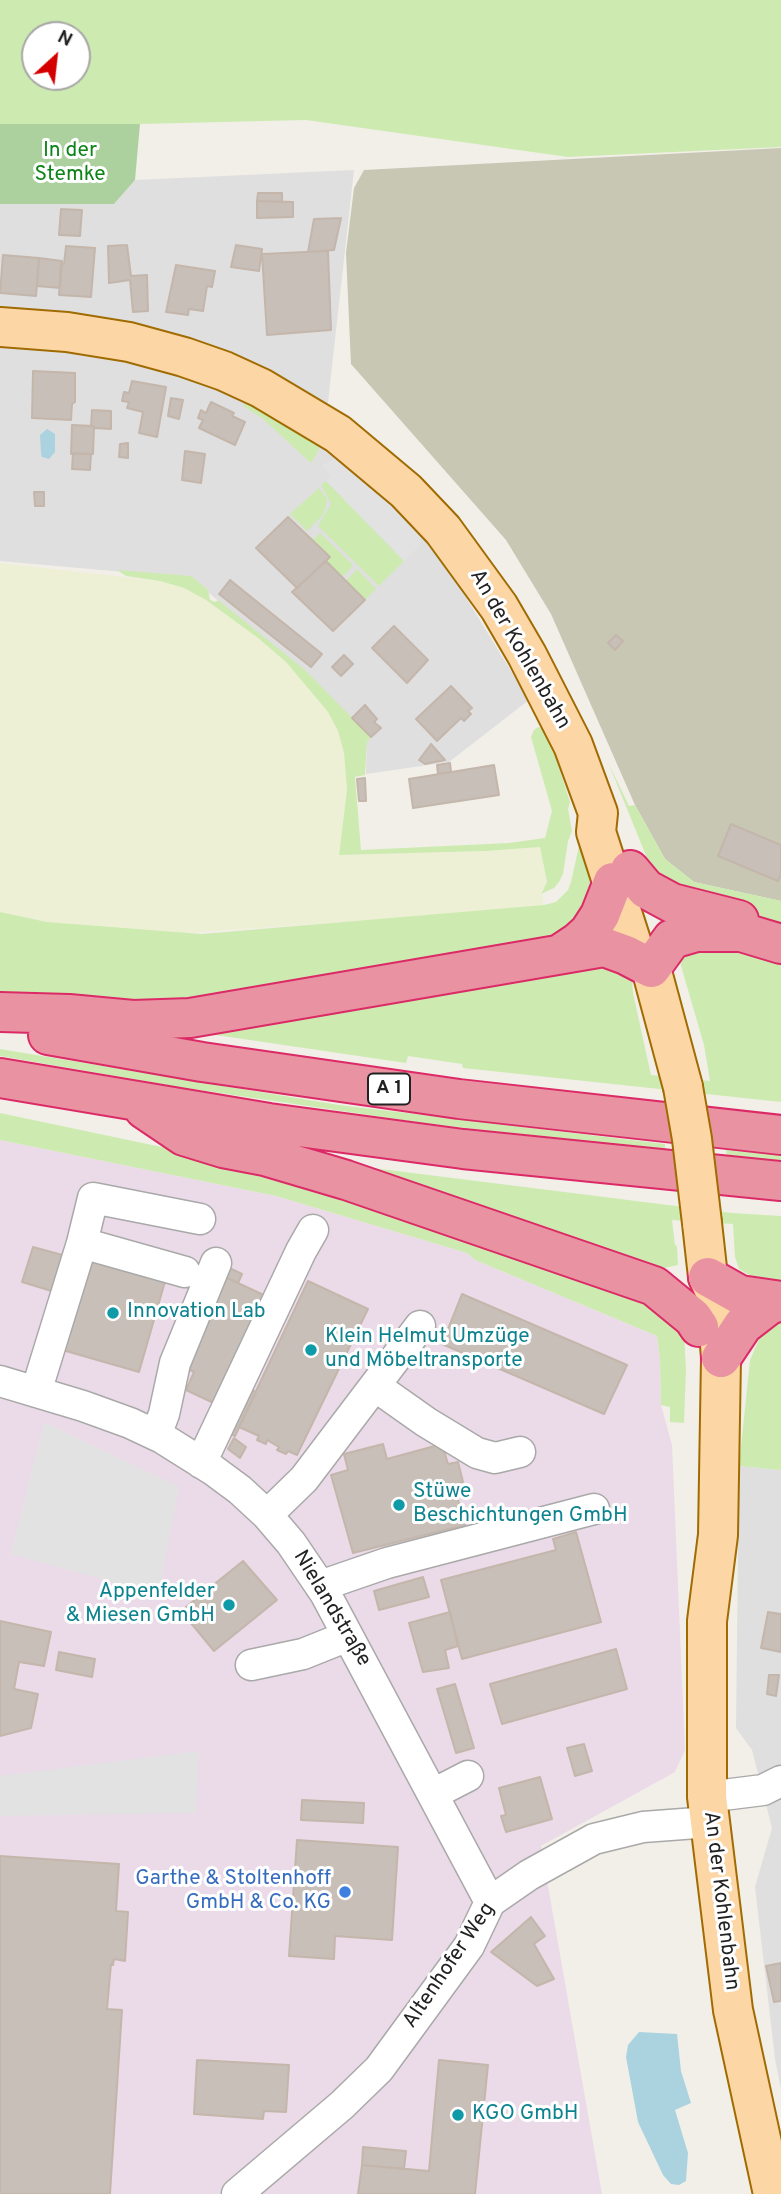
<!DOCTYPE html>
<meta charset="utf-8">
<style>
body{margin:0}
#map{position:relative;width:781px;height:2194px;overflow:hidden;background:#f2efe9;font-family:Overpass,sans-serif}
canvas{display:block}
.north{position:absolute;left:21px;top:21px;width:70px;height:70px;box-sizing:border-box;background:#fff;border:2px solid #a7a7a7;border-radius:50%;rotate:27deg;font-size:19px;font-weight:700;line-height:28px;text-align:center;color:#222}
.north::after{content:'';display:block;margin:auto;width:24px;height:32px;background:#d40000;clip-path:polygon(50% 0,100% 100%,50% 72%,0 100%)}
</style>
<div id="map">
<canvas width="781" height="2194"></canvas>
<div class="north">N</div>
</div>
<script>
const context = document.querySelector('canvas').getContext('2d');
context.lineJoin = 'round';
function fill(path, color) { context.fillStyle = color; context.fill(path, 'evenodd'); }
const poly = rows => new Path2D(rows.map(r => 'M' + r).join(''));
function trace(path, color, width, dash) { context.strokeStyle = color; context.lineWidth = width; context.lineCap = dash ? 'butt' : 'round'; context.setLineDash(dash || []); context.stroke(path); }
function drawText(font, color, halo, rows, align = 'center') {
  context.font = font + ' Overpass,sans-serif'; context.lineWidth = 6; context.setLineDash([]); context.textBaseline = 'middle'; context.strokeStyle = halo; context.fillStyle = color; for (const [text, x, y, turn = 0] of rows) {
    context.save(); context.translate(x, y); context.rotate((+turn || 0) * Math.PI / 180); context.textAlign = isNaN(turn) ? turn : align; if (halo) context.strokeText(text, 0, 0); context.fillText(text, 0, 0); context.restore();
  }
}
const residential = poly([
 [354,170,328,402,320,440,383,491,436,549,529,700,449,762,366,774,367,735,303,672,191,578,0,561,0,204,114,204,135,180],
 [739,1466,781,1470,781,2090,775,2059,755,1887,772,1828,752,1750,736,1728]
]);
const industrial = poly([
 [0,1140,276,1196,467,1253,475,1260,657,1336,660,1359,661,1405,672,1445,685,1750,675,1772,541,1846,602,2194,0,2194]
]);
const construction = poly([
 [781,148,781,901,694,882,665,859,635,805,551,614,506,540,351,364,346,253,354,188,364,170]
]);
const farmland = poly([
 [0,563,160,581,184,588,206,600,258,638,286,662,328,712,338,731,344,753,347,790,339,855,486,851,540,847,547,884,541,891,544,905,403,918,185,933,47,922,0,912]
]);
const grass = poly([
 [0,0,781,0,781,147,568,157,306,120,140,124,0,124],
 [35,35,77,35,77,77,35,77],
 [245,402,319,443,319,450,311,463,262,418,243,406],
 [326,481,404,561,379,586,318,526,331,504,321,485],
 [319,488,327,499,326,506,323,515,307,531,290,514],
 [320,533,353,565,345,575,341,576,326,561,329,557,308,537,310,536,314,539],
 [357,569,376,589,365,600,346,581],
 [117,570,191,576,208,590,210,600,215,602,218,600,305,670,371,737,367,742,365,775,355,777,361,850,509,843,545,838,552,811,531,737,534,730,538,727,542,728,550,740,570,802,568,809,572,831,568,841,563,874,559,882,554,888,541,894,547,882,540,847,486,851,339,855,347,790,344,753,338,731,328,712,286,662,258,638,206,600,184,588,160,581,126,576],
 [608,762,629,806,635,805,665,859,694,882,781,901,781,924,748,914,666,880,651,868],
 [581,837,597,882,567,936,228,1004,59,1002,0,992,0,912,47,922,202,934,544,905,556,902,568,890,571,882],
 [686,946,781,952,781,1102,463,1068,462,1064,408,1056,406,1063,202,1033,600,959,632,980,633,993,651,1075,710,1081,704,1045,677,952],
 [0,1049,339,1105,665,1144,665,1151,423,1123,179,1087,0,1056],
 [0,1113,247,1165,650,1305,684,1333,686,1369,684,1423,670,1422,670,1407,661,1405,660,1359,657,1336,475,1260,467,1253,276,1196,0,1140],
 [726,1150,781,1155,781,1161,727,1157],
 [349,1165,732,1213,781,1216,781,1282,751,1276,739,1269,735,1257,733,1224,672,1220,675,1245,677,1246,678,1265,660,1269],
 [781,1312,781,1470,739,1466,750,1360,760,1337,754,1329]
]);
const forest = poly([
 [0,124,140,124,135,180,114,204,0,204]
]);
const parking = poly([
 [338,457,392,505,422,536,419,547,404,561,326,481,330,475,322,465],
 [44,1422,179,1487,159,1595,11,1554],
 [199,1751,196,1813,0,1816,0,1776]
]);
const water = poly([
 [47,429,55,434,55,452,49,459,42,457,41,454,40,435],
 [639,2032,677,2034,681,2071,691,2103,675,2110,688,2153,686,2181,679,2185,671,2184,663,2175,638,2122,626,2057,628,2045]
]);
const building = poly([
 [258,193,282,193,282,202,257,201,258,193],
 [257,201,293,202,293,217,257,218,257,201],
 [61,209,82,210,80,236,59,235,61,209],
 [341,218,334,250,308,252,314,219,341,218],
 [127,245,131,276,147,275,148,311,133,312,130,280,109,283,108,246,127,245],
 [236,245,262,249,259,271,231,267,236,245],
 [66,246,95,248,91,297,59,295,61,264,64,264,66,246],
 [328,251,331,330,267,335,262,254,328,251],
 [3,255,39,258,36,296,0,293,3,255],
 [39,258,62,261,60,288,37,286,39,258],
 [176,265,215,271,212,287,207,286,203,311,189,309,188,315,166,312,176,265],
 [33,371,75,373,75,402,72,404,71,420,32,418,33,371],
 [132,381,166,387,157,437,139,433,143,412,127,408,129,402,122,401,124,392,129,393,132,381],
 [171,398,183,400,179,419,168,416,171,398],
 [211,402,234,413,232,416,245,422,235,445,199,428,203,420,198,418,201,410,206,413,211,402],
 [92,410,111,411,111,429,94,428,91,426,92,410],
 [72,425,94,426,93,454,71,454,72,425],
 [128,443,128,458,119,457,120,444,128,443],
 [185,451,205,454,201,483,182,480,185,451],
 [73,453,91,454,90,470,72,469,73,453],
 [34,492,44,492,44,506,35,506,34,492],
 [288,517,330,557,297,588,256,548,288,517],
 [326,561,365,600,333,631,292,592,326,561],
 [230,580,322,654,311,667,219,594,230,580],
 [394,626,428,660,407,683,372,648,394,626],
 [616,635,623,641,615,650,608,643,616,635],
 [344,655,353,664,341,676,332,667,344,655],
 [451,686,472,708,468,711,471,714,464,721,461,718,437,741,416,719,451,686],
 [365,705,377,719,374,722,381,728,371,737,352,718,365,705],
 [431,744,445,760,425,764,419,760,431,744],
 [450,763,451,772,438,774,437,765,450,763],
 [494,765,499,795,413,808,409,779,494,765],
 [365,778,366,801,359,801,357,779,365,778],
 [731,824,781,845,781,874,778,881,718,856,731,824],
 [33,1247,66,1256,55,1292,22,1282,33,1247],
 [86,1255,166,1278,139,1372,59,1349,86,1255],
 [225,1266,242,1274,238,1283,221,1275,225,1266],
 [223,1276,270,1298,220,1406,186,1390,194,1372,181,1366,223,1276],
 [308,1281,368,1309,297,1455,288,1451,286,1454,277,1450,279,1447,267,1440,266,1444,257,1440,259,1436,239,1427,308,1281],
 [462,1294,627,1365,604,1414,442,1344,462,1294],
 [247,1387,256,1392,235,1436,227,1432,247,1387],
 [234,1438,246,1447,240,1458,228,1449,234,1438],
 [383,1444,387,1459,442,1444,448,1464,458,1462,463,1482,454,1485,465,1525,353,1553,331,1475,348,1470,344,1454,383,1444],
 [576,1532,601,1622,462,1659,441,1580,556,1550,553,1539,576,1532],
 [243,1561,277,1600,214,1651,181,1611,243,1561],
 [423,1577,429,1597,379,1610,374,1591,423,1577],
 [450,1612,458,1646,445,1650,449,1668,423,1672,409,1623,450,1612],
 [768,1612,781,1614,781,1652,761,1648,768,1612],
 [0,1621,51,1632,44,1666,19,1662,14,1689,38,1694,31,1728,0,1736,0,1621],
 [616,1649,627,1689,502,1724,490,1684,616,1649],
 [59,1652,95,1659,92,1677,56,1670,59,1652],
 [769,1675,779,1675,776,1696,767,1694,769,1675],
 [455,1684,474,1748,456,1753,437,1689,455,1684],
 [584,1744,592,1771,575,1776,567,1748,584,1744],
 [540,1777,552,1819,506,1832,501,1816,506,1815,499,1788,540,1777],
 [302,1800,364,1803,363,1823,301,1820,302,1800],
 [297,1840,398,1847,392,1940,335,1936,334,1959,289,1956,297,1840],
 [0,1856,119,1864,116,1911,128,1912,125,1961,114,1959,113,1965,111,1964,107,2009,122,2010,110,2194,0,2194,0,1856],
 [531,1917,545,1936,534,1944,554,1979,537,1986,491,1952,531,1917],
 [781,1963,781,2001,774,2002,766,1966,781,1963],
 [197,2060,289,2065,286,2112,264,2111,263,2119,194,2114,197,2060],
 [439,2060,488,2065,475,2194,358,2194,362,2165,429,2171,439,2060],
 [363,2147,406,2151,404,2169,362,2165,363,2147]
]);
const minor = poly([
 [82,1243,93,1198,200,1219],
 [0,1381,83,1406,130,1423,162,1438,213,1470,240,1490,267,1515,291,1543,325,1593,490,1902],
 [375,1386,426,1422,477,1453,495,1458,520,1452],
 [36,1392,82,1243,185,1272],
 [156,1435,164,1414,175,1363,216,1263],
 [201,1463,301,1251,313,1230],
 [267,1515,304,1479,420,1326],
 [320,1586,387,1563,594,1509],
 [251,1665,303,1654,348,1636],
 [433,1794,468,1776],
 [707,1797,763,1790,781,1781],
 [237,2194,342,2105,379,2069,469,1946,490,1902,529,1875,594,1839,643,1827,710,1822]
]);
const major = poly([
 [0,327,67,332,129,342,184,357,224,371,261,388,338,434,406,491,443,530,499,607,527,655,573,745,598,813,596,832,633,947,651,968,683,1087],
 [702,1223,708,1277,716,1294,721,1358,718,1535,707,1621,707,1797,733,2010,773,2194]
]);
const highway = poly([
 [630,870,646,889,672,903,739,920],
 [560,954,578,942,589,932,600,915,613,882],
 [0,1012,69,1014,133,1020,190,1018,604,947,626,955,651,968,672,939,696,932,741,932,781,944],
 [48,1035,202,1062,459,1099,781,1135],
 [0,1078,269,1123,463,1149,781,1181],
 [144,1109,184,1136,223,1148,265,1156,346,1180,654,1286,693,1318,699,1327],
 [708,1277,740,1295,781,1301],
 [721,1358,743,1325,769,1305,781,1301]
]);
const majorBridge = poly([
 [683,1087,692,1139,702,1223]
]);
const markers = [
 [113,1313,7,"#0f9aa8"],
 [311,1350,7,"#0f9aa8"],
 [399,1505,7,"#0f9aa8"],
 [229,1605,7,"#0f9aa8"],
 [345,1892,7,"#3f7fe0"],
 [458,2115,7,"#0f9aa8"]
];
const shields = [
 [389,1089,42]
];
const shieldNames = [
 ["A 1",389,1089]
];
const parkNames = [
 ["In der",70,152],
 ["Stemke",70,176]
];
const streetNames = [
 ["An der Kohlenbahn",519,650,60],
 ["Nielandstraße",331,1609,59],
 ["An der Kohlenbahn",720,1901,83],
 ["Altenhofer Weg",450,1966,-56]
];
const cultureNames = [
 ["Innovation Lab",127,1313],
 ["Klein Helmut Umzüge",325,1338],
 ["und Möbeltransporte",325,1362],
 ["Stüwe",413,1493],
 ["Beschichtungen GmbH",413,1517],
 ["Appenfelder",215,1593,"right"],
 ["& Miesen GmbH",215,1617,"right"],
 ["KGO GmbH",472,2115]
];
const shopNames = [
 ["Garthe & Stoltenhoff",331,1880],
 ["GmbH & Co. KG",331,1904]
];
fill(residential, '#e0dfdf');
fill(industrial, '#ebdbe8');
fill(construction, '#c7c7b4');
fill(farmland, '#eef0d5');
fill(grass, '#cdebb0');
fill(forest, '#add19e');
fill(parking, '#e2e2e2');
fill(water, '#aad3df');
fill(building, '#c7bfb8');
trace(building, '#c4b6ab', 2);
trace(minor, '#a9a9a9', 33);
trace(major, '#a06b00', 42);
trace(highway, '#dc2a67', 42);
trace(minor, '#fff', 30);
trace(major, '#fcd6a4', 38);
trace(highway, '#e892a2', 38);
trace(majorBridge, '#a06b00', 42, []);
trace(majorBridge, '#fcd6a4', 38);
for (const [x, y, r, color] of markers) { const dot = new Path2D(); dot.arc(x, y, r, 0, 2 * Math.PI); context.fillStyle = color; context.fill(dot); trace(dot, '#fff', 2.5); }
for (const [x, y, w] of shields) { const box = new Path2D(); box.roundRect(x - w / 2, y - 15.5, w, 31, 5); context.fillStyle = '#fff'; context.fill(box); trace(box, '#222', 2); }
drawText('bold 19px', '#222', null, shieldNames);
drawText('21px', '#0c8416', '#fff', parkNames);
drawText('21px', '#222', '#fff', streetNames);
drawText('21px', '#0d838f', '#fff', cultureNames, 'left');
drawText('21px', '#366cbe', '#fff', shopNames, 'right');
</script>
